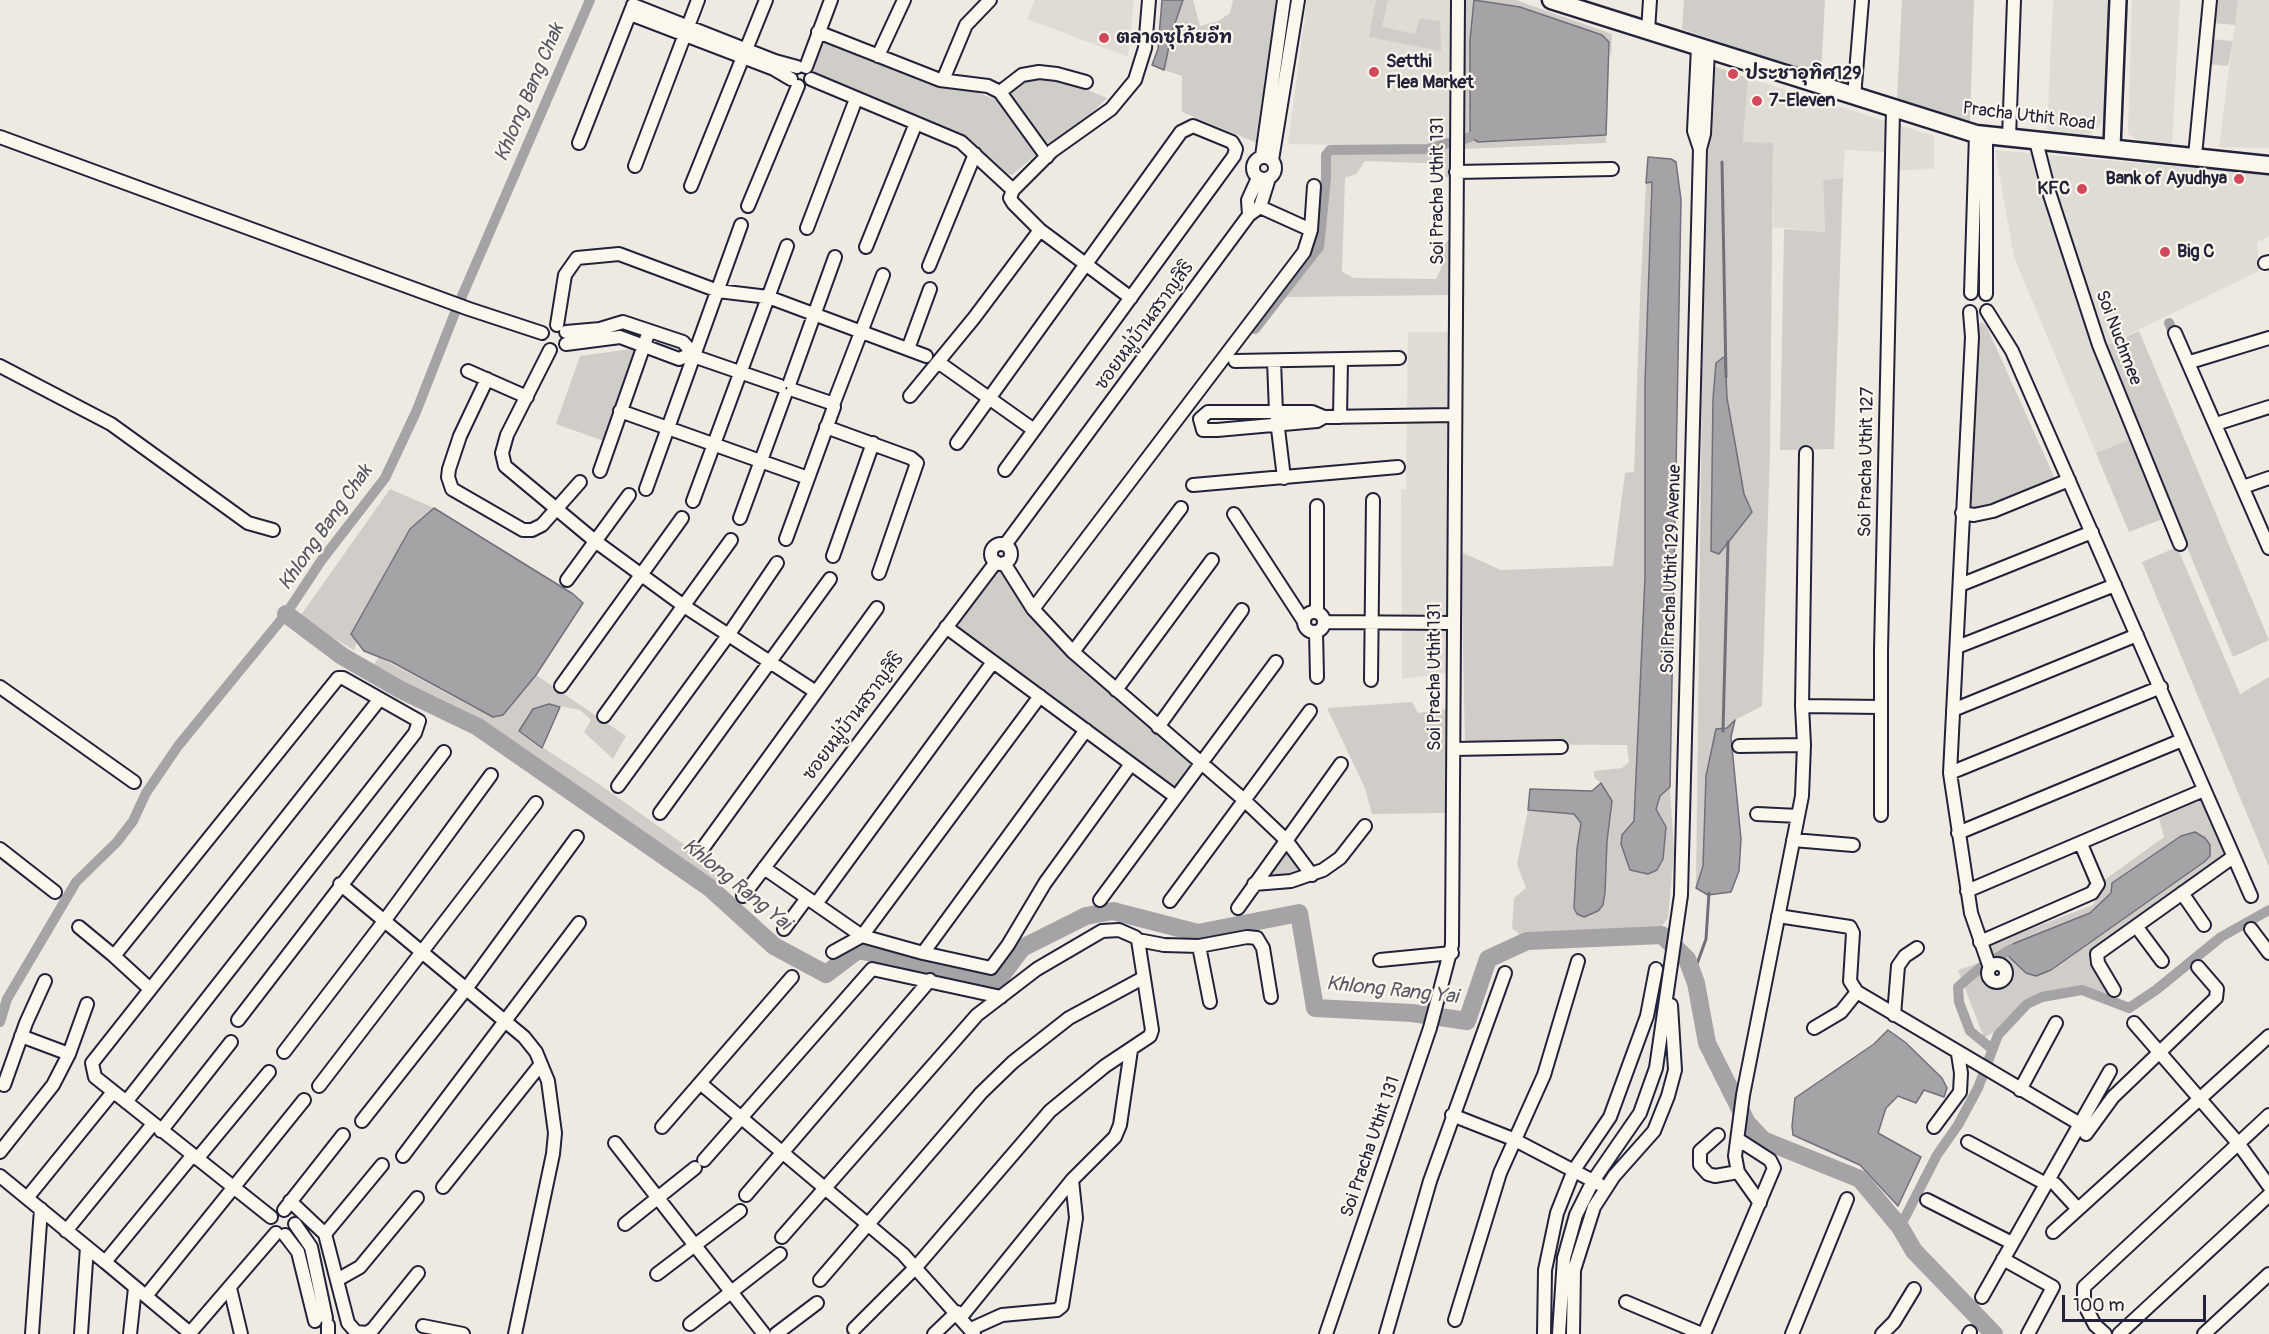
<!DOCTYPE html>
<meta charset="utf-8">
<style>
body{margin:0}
#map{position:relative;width:2269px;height:1334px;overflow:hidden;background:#eeeae2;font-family:Pangolin,sans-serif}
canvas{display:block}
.scale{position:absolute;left:2062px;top:1295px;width:144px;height:27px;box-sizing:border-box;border:3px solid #22223b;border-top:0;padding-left:8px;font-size:18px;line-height:21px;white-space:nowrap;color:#22223b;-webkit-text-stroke:4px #fbf7ec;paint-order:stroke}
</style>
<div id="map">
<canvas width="2269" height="1334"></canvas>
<div class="scale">100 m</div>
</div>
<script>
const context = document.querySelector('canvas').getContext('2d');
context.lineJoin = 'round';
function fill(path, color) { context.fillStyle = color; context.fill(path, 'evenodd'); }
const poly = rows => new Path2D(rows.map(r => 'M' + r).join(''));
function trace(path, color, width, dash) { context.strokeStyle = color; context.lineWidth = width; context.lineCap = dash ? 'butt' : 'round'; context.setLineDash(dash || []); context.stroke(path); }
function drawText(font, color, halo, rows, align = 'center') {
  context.font = font + ' Pangolin,"Playpen Sans Thai",sans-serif'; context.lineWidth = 4.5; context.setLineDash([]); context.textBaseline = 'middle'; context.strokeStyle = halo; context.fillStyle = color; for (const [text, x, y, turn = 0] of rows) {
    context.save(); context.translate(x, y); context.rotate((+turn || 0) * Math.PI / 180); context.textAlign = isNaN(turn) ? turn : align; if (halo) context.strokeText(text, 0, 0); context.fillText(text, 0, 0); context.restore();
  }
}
const built = poly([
 [1035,0,1134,0,1128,57,1027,19],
 [1307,0,1452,0,1450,147,1288,144],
 [2053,0,2108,0,2105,116,2099,127,2088,135,2047,130],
 [2132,0,2180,0,2172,144,2137,140,2128,134],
 [2238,0,2269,0,2269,148,2219,147],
 [1748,78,1934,136,1934,169,1899,170,1886,152,1845,150,1843,178,1823,180,1825,232,1773,227,1773,143,1743,143],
 [1995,150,2269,175,2269,236,2257,242,2259,271,2103,347,2141,435,2096,453,2014,257],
 [1408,332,1450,332,1446,673,1402,679,1401,490,1406,489]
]);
const green = poly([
 [1183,0,1193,0,1200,26,1218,21,1230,13,1233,0,1276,0,1257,143,1182,112,1182,76,1164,70,1172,32],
 [1376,0,1388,0,1382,27,1415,34,1420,18,1440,21,1441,51,1369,37],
 [1464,0,1474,0,1470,40,1469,132,1474,141,1606,135,1606,143,1462,149],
 [1477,0,1516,0,1612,34,1611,58,1609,42,1520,7],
 [1684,0,1825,0,1821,76,1682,29],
 [1902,0,1974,0,1970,121,1905,106,1897,98],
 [2215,0,2238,0,2235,25,2213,23],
 [2211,39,2233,41,2228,66,2208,64],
 [821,41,937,84,965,88,1000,101,1037,154,1012,175,1008,174,962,134,815,75,812,63],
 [1714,66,1748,78,1743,142,1773,143,1770,451,1762,706,1735,720,1727,728,1706,776,1703,866,1696,888,1702,378,1708,158],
 [1725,357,1727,398,1744,494,1752,512,1711,551],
 [1039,76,1069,82,1107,98,1089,116,1051,143,1046,143,1010,94,1010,90,1025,79],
 [1450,147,1450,178,1445,177,1446,164,1365,161,1356,174,1345,178,1342,272,1354,278,1436,279,1441,269,1443,246,1449,239,1452,244,1450,295,1284,297,1320,250,1332,153,1432,153],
 [1843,178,1834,449,1780,450,1784,229,1825,232,1823,180],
 [1651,181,1645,383,1645,577,1637,768,1634,821,1622,835,1621,844,1630,870,1666,827,1656,809,1660,796,1670,787,1674,852,1668,918,1661,927,1651,930,1519,934,1512,928,1514,898,1526,888,1517,864,1528,810,1574,814,1581,823,1577,849,1574,908,1605,892,1607,841,1612,801,1604,786,1594,777,1594,771,1622,768,1629,762,1627,745,1465,744,1461,552,1501,570,1613,566,1625,473,1634,472,1640,297,1646,183],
 [1982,322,1986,325,2056,481,1981,510,1970,507,1979,324],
 [2139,331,2269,640,2233,657,2103,347],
 [638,348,604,441,556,424,580,356],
 [2133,438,2165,518,2129,532,2096,453],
 [390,489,434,508,410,529,351,634,357,642,354,650,302,620,301,615],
 [2177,547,2240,694,2269,677,2269,867,2142,562],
 [996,571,1002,571,1022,601,1061,648,1194,763,1175,789,955,628,953,624],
 [379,657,474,708,503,715,536,675,626,736,613,759,584,732,591,720,580,710,549,704,519,732,599,784,724,873,716,885,533,757,464,715,429,698,391,674,372,668],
 [1412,702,1418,713,1448,709,1447,813,1372,814,1365,788,1327,708],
 [2205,798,2225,856,2221,863,2090,954,2089,962,2114,999,2084,987,2053,991,2025,999,1995,1031,1984,1038,1958,970,1976,964,1989,986,1999,989,2006,985,2010,981,2011,972,1997,960,1991,962,1986,946,2093,905,2103,888,2103,881,2164,837,2159,818],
 [1287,850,1302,870,1271,878,1266,874]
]);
const water = poly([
 [1162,0,1183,0,1172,32,1164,70,1152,65,1158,49,1162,0],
 [1474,0,1520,7,1602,35,1609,42,1606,135,1478,142,1470,137,1470,40,1474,0],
 [1648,157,1671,159,1676,162,1681,200,1670,787,1660,796,1656,809,1666,827,1663,859,1657,870,1648,874,1630,870,1621,844,1622,835,1634,821,1645,577,1645,383,1652,182,1646,183,1648,157],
 [1725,356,1727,398,1744,494,1752,512,1719,554,1711,551,1713,399,1716,363,1725,356],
 [434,508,573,594,583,603,536,675,503,715,493,717,392,662,364,651,351,634,410,529,434,508],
 [549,704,560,707,542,748,519,731,533,709,549,704],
 [1735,720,1731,737,1741,839,1739,871,1731,892,1708,895,1696,888,1703,866,1706,776,1716,729,1727,728,1735,720],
 [1601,783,1612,801,1607,841,1605,892,1603,905,1598,911,1584,917,1577,914,1574,908,1577,849,1581,823,1574,814,1528,810,1530,789,1592,791,1601,783],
 [2195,832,2205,838,2210,845,2210,856,2204,862,2051,970,2036,976,2026,973,2004,952,1994,956,2015,943,2090,913,2111,893,2112,883,2181,836,2195,832],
 [1888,1030,1905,1042,1942,1078,1947,1088,1944,1097,1924,1090,1916,1103,1898,1096,1886,1108,1878,1133,1921,1157,1898,1206,1860,1165,1793,1135,1792,1126,1795,1098,1874,1044,1888,1030]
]);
const stream = poly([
 [1722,162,1726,377],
 [1723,731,1728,542],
 [1693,975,1706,939,1709,893]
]);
const canal = poly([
 [1464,139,1470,137],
 [2169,323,2177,341],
 [1255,329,1319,247,1326,178,1326,155,1330,150,1428,149,1448,143],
 [1995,959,2011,949],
 [1981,967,1958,987,1959,1002,1970,1031,1992,1049],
 [0,1022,7,999,76,882,117,842,133,821,146,793,178,746,286,614,321,561,385,478,416,412,456,310,590,0],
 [1900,1227,1937,1155,1958,1125,1978,1088,1998,1035,2027,1004,2042,997,2082,990,2129,1008,2156,990,2221,937,2269,910]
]);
const river = poly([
 [286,614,342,656,401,690,478,727,710,888,774,946,826,974,858,950,998,980,1022,948,1086,916,1113,911,1198,933,1299,913,1315,1008,1412,1013,1467,1021,1488,959,1527,941,1662,935,1687,959,1696,983,1707,1043,1747,1123,1763,1140,1860,1179,1900,1227,1914,1251,1994,1334]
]);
const minor = poly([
 [633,5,775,61,797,67],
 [630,14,774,69,791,79],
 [1648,31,1650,0],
 [818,32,940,80,988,86,1000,92,1047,157],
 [1698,47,1694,131,1700,149],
 [878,56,904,0],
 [806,67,831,0],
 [811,79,961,142,1013,190,1052,151,1111,109,1135,80,1145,48,1149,0],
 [943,80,966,25,990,0],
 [1000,92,1022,75,1039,72,1057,74,1086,82],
 [1854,97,1862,0],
 [0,137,469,309,542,333],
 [2009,138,2014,0],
 [2036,141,2049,192,2099,345,2180,544],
 [579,143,632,8],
 [1262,156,1284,0],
 [2195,156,2210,0],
 '1253 168a11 11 0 1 1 22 0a11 11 0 1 1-22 0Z',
 [1272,160,1298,0],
 [635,166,698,0],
 [1456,172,1612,169],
 [691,186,766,0],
 [1013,190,1010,198,1013,203,1040,230,1131,298],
 [748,206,798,86],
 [1260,207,1311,230],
 [1249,215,1248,200,1258,178],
 [807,228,856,99],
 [866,247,916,123],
 [2265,263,2269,262],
 [929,266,975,154],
 [1971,293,1976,134],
 [1986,294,1986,134],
 [1987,311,2012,351,2251,896],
 [1970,312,1972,337,1950,773,1971,913,1990,968],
 [557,325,565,275,577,258,619,254,718,291,768,297,926,356],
 [566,332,600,329,623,322,683,342,696,357,780,386],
 [2175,333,2269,548],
 [566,344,620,337,679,359,691,354],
 [908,349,930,289],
 [550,350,507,435,502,453,505,466,595,541,684,606,816,692],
 [1235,361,1399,358],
 [1274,361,1276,412,1284,478],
 [938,362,1034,430],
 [2190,362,2269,338],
 [0,366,111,424,248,523,273,530],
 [468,371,527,397],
 [487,379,460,436,449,469,448,477,452,489,523,530,532,530,542,525,580,482],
 [790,382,835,257],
 [910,396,974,318,1040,230],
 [833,405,883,275],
 [620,411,808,478],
 [1324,417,1312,412,1208,412,1200,419,1203,430,1217,430,1317,421,1324,417,1454,415],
 [1340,417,1341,360],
 [2216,424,2269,407],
 [826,427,911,458,917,463,879,573],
 [957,443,1181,132,1193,126,1232,142,1236,149,1234,156,1005,470],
 [600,471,649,331],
 [1193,485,1398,467],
 [2243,487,2269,478],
 [646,489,741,225],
 [693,501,787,246],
 [1962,513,1974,515,1993,511,2069,480],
 [1234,514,1303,620],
 [740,518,785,395],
 [786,539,834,407,831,403,793,390],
 '991 554a10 10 0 1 1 20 0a10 10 0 1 1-20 0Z',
 [1005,545,1249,215,1260,207,1269,178],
 [833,556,873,443],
 [1004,563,1033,609,1073,652,1243,799,1286,840,1312,875],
 [567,580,629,495],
 [1960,585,2092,532],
 [1033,609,1304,252,1311,230,1314,186],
 '1304 622a10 10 0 1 1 20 0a10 10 0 1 1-20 0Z',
 [1317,612,1317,506],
 [1324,622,1453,623],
 [946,627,1176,797],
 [1316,632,1317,677],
 [1957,647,2115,585],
 [1073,652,1181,508],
 [1371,680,1373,500],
 [561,686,682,518],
 [0,687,134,782],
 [1116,690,1212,560],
 [1802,706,1806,453],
 [1953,710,2137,635],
 [604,716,731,540],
 [1158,727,1242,610],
 [1739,746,1804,745],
 [1454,749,1561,747],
 [1950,773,2161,687],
 [618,786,729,634,777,563],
 [660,813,830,579],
 [1757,814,1798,816],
 [1881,815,1881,650,1893,110],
 [1958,833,2182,740],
 [1793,840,1853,845],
 [703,848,877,608],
 [0,849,55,892],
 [764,868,862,936,923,953,991,968,1008,945,1045,883,1131,764],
 [340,884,524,1037,536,1052,548,1081,555,1133,553,1154,515,1334],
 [1254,884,1291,881,1323,870,1340,858,1365,826],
 [1967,891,2204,790],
 [2182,893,2204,925],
 [743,896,996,562],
 [1100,900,1276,662],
 [1170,901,1310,711],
 [816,904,993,662],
 [1238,908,1341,764],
 [1778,916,1850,927,1853,933,1850,981,1857,992,2080,1124],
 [2136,926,2162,961],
 [79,927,114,956],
 [784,929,807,898],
 [2251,929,2269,953],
 [1138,940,1164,945,1199,946,1247,937,1257,938,1263,948,1271,997],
 [1980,942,2092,893,2098,884,2081,844],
 [1199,946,1210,1002],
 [833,952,862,936,1040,696],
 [923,953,1086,730],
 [1380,960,1452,953],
 '1988 973a9 9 0 1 1 18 0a9 9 0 1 1-18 0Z',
 [2114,990,2098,963,2097,954,2233,857],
 [1894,1015,1898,966,1905,956,1917,948],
 [238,1020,444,752],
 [2134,1023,2238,1143,2269,1186],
 [1814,1028,1841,1012,1857,992],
 [284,1052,385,920,491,775],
 [69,1054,87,1004],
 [700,1083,903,1254,974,1334],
 [4,1085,26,1023,45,981],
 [319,1086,536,803],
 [2020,1090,2056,1023],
 [126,1102,415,733,419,721,343,678,338,678,114,956,150,989],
 [1452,1115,1513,1139,1599,1184],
 [362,1121,466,989,577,837],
 [662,1127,792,977],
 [1934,1127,1960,1092,1961,1073,1958,1054],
 [161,1131,231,1042],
 [2086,1134,2113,1097,2216,998,2217,989,2198,967],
 [1718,1135,1700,1151,1700,1165,1708,1174,1715,1176,1738,1172],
 [1968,1142,2046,1184],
 [615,1143,764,1334],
 [0,1152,53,1085,69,1054,21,1036],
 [192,1156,105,1262,190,1333,276,1233],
 [403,1156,579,923],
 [197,1159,269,1072],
 [704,1160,872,969,1001,997],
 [0,1176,105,1262],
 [2055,1184,2078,1209],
 [443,1187,541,1064],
 [746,1195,930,980],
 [27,1198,113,1092],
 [1927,1200,2012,1243],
 [290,1201,325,1234,348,1323,356,1332,367,1333,373,1329,418,1273],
 [1760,1203,1738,1172,1735,1156,1743,1095,1802,796,1804,745,1802,706,1881,707],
 [284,1210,343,1135],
 [271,1217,95,1077,92,1063,379,700],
 [295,1224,311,1247,326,1318],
 [625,1224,695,1168],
 [66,1231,153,1124],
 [2053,1232,2269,1036],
 [325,1234,382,1165],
 [285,1235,298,1252,315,1321],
 [782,1237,977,1015,1037,969,1102,931,1119,930,1135,937,1138,940,1152,1030,1150,1036,1105,1066,1050,1111,916,1267,854,1329],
 [2003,1259,2053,1287,2028,1334],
 [657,1274,740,1211],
 [337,1280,360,1267,417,1198],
 [820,1280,981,1093,1013,1062,1069,1018,1143,978],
 [230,1288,241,1334],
 [146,1296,304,1100],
 [1982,1297,2110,1071],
 [1626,1302,1702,1334],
 [961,1317,1072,1180,1115,1137,1120,1125,1131,1050],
 [1455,1320,1500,1173,1544,1075,1578,961],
 [690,1324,780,1254],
 [328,1325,328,1334],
 [423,1326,463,1334],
 [971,1329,1002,1315,1057,1310,1062,1306,1076,1218,1072,1180],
 [32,1334,41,1209],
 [81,1334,87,1247],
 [130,1334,135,1288],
 [776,1334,817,1303],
 [934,1334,957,1312],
 [1326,1334,1430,1028,1452,945,1458,0],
 [1386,1334,1430,1181,1505,973],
 [1544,1334,1545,1270,1557,1213,1574,1170,1610,1117,1647,1016,1656,969],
 [1559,1334,1564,1258,1576,1215,1593,1181,1640,1113,1656,1068,1681,895,1700,149,1704,134,1708,50],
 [1573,1334,1574,1270,1594,1207,1614,1176,1654,1131,1668,1096,1675,1070,1671,1005],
 [1704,1334,1774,1168,1770,1160,1739,1140],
 [1792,1334,1847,1199],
 [1882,1334,1894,1322,1914,1289],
 [1969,1334,1970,1332],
 [2105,1334,2095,1325,2084,1304,2084,1287,2269,1115],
 [2119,1334,2269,1195],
 [2204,1334,2269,1274]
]);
const tertiary = poly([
 [2112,147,2118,0]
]);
const secondary = poly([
 [1551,0,1976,134,2269,165]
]);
const markers = [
 [1104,38,6,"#d1495b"],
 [1374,72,6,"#d1495b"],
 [1733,74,6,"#d1495b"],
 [1757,101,6,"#d1495b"],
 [2239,179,6,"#d1495b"],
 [2082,189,6,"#d1495b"],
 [2165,252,6,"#d1495b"]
];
const poiNames = [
 ["ตลาดซุโก้ยอีท",1116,38],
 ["Setthi",1386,62],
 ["Flea Market",1386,83],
 ["ประชาอุทิศ129",1745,74],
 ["7-Eleven",1769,101],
 ["Bank of Ayudhya",2227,179,"right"],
 ["KFC",2070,189,"right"],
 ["Big C",2177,252]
];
const streetNames = [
 ["Pracha Uthit Road",2029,117,7],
 ["Soi Pracha Uthit 131",1438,191,-90],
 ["ซอยหมู่บ้านสราญสิริ",1145,326,-54],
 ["Soi Nuchmee",2118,338,69],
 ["Soi Pracha Uthit 127",1867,462,-89],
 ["Soi Pracha Uthit 129 Avenue",1672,569,-88],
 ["Soi Pracha Uthit 131",1435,677,-90],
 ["ซอยหมู่บ้านสราญสิริ",854,717,-53],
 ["Soi Pracha Uthit 131",1371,1147,-71]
];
const waterNames = [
 ["Khlong Bang Chak",530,93,-67],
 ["Khlong Bang Chak",326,528,-55],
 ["Khlong Rang Yai",736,885,39],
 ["Khlong Rang Yai",1392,991,6]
];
fill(built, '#dfdbd5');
fill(green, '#d0cdc9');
fill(water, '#a6a3a7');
trace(water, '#716f7c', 1.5);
trace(stream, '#716f7c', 3);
trace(canal, '#a6a3a7', 10);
trace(river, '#a6a3a7', 18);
trace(minor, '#22223b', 16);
trace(tertiary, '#22223b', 20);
trace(secondary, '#22223b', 21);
trace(minor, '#fbf7ec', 12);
trace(tertiary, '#fbf7ec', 15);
trace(secondary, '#fbf7ec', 16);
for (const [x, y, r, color] of markers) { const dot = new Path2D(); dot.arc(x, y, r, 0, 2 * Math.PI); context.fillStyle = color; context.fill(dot); trace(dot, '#fbf7ec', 2); }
drawText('bold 18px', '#22223b', '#fbf7ec', poiNames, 'left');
drawText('18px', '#22223b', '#fbf7ec', streetNames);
drawText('italic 20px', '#575666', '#fbf7ec', waterNames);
</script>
